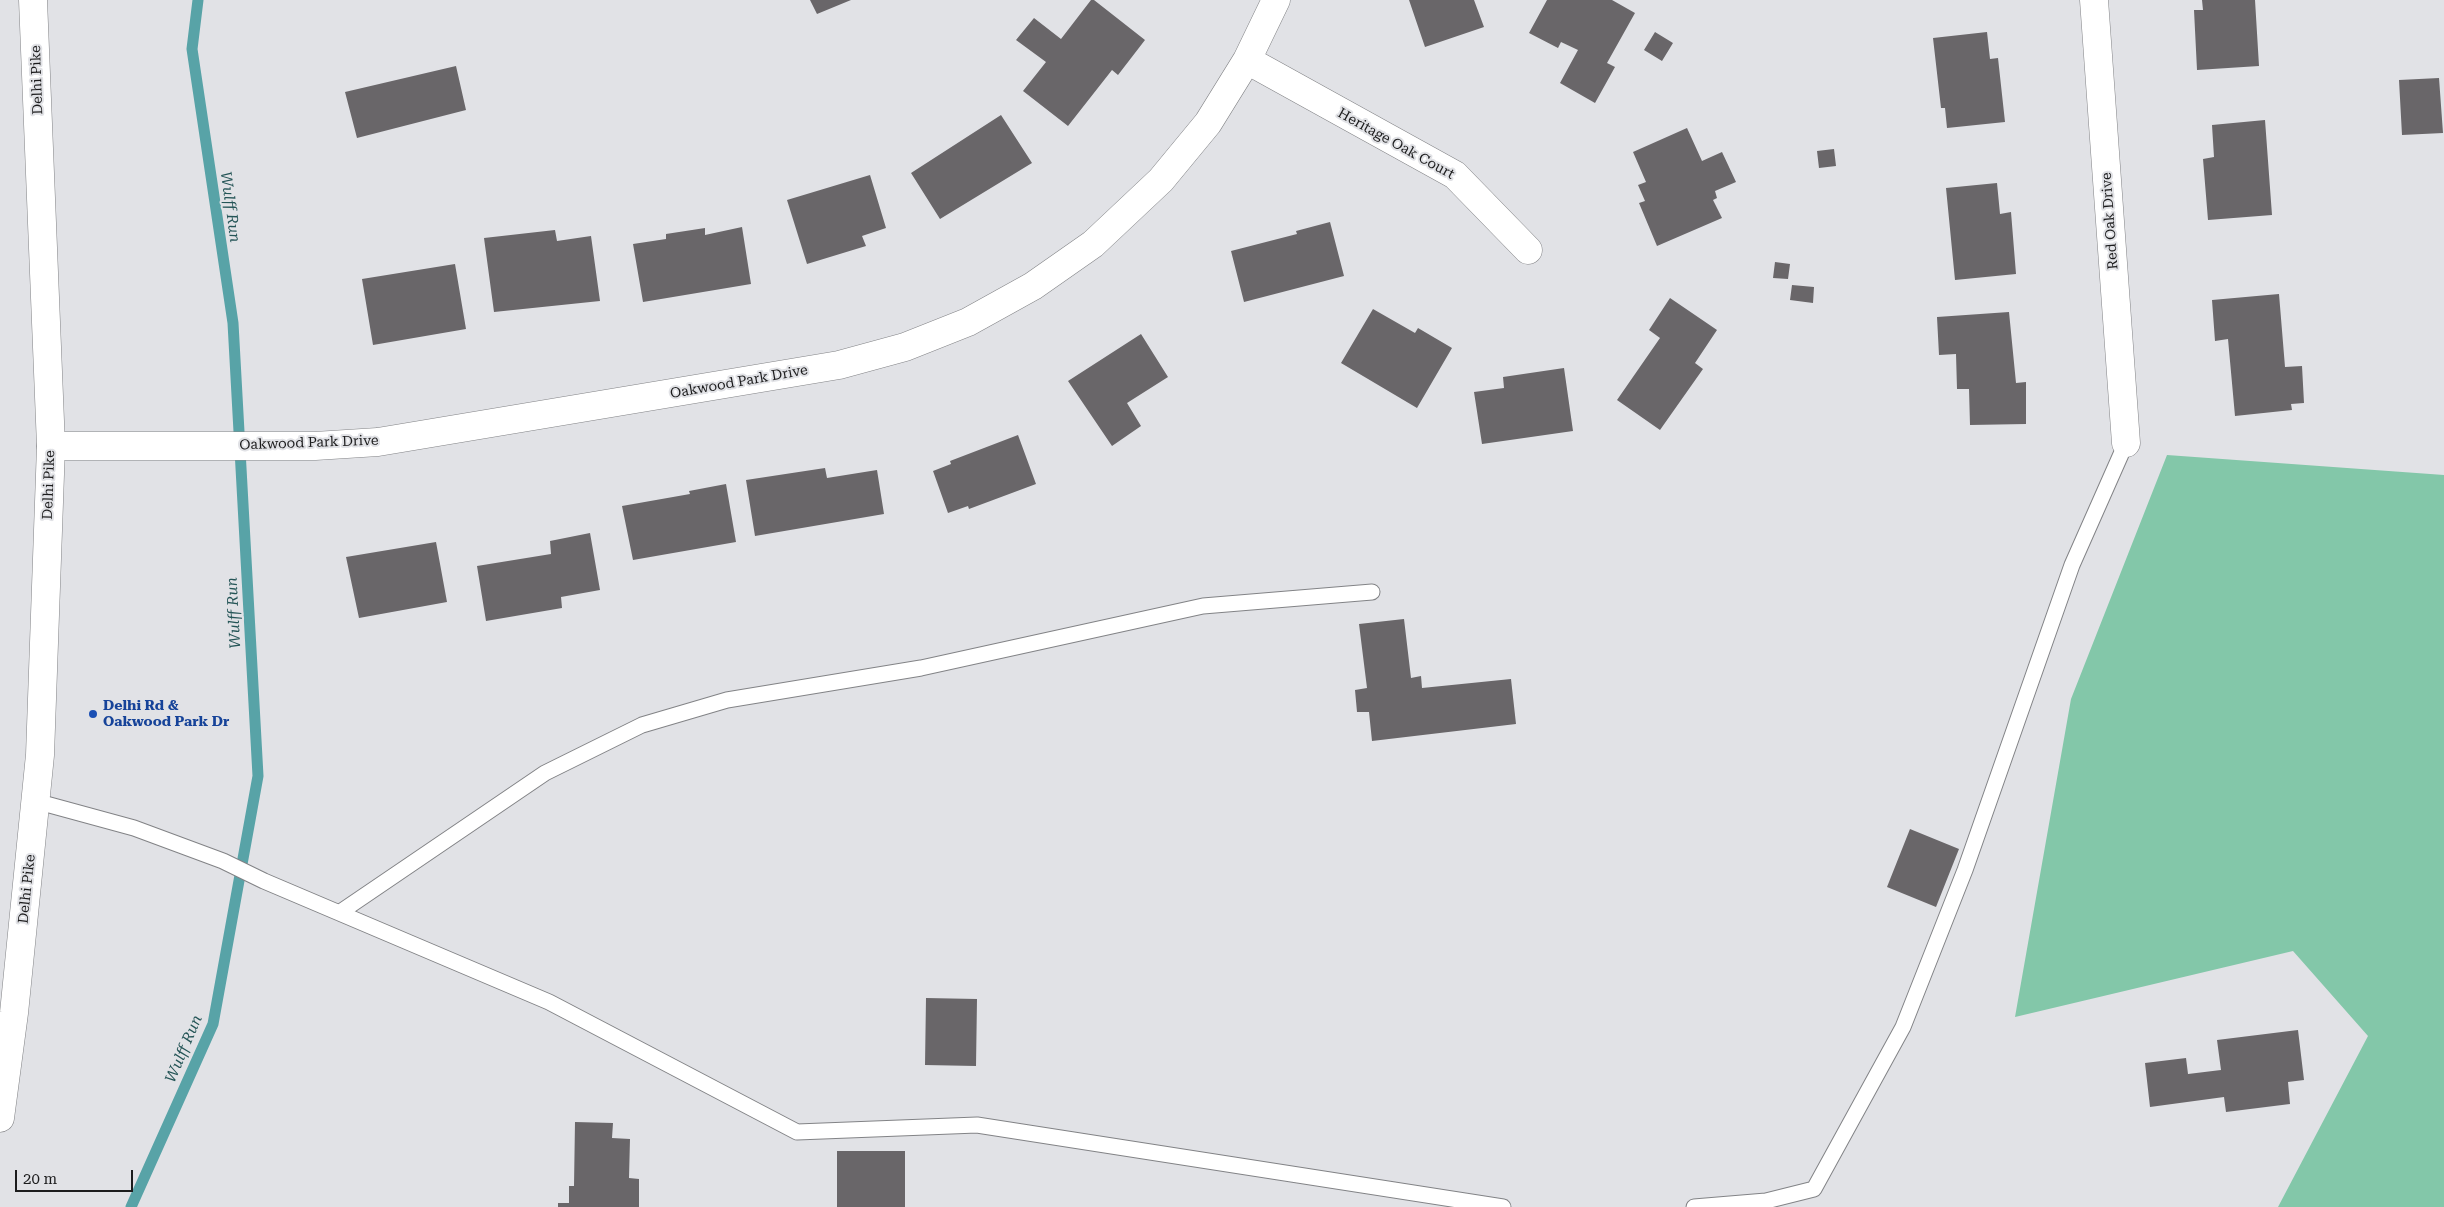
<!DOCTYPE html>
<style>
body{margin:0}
#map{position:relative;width:2444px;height:1207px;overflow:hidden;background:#e1e2e6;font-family:"Roboto Serif",serif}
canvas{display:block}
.scale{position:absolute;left:15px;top:1170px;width:118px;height:22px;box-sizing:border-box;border:2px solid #1c1c1d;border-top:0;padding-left:6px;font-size:15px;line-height:18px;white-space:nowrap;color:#1c1c1d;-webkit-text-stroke:4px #e1e2e6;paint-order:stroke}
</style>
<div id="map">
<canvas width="2444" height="1207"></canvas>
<div class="scale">20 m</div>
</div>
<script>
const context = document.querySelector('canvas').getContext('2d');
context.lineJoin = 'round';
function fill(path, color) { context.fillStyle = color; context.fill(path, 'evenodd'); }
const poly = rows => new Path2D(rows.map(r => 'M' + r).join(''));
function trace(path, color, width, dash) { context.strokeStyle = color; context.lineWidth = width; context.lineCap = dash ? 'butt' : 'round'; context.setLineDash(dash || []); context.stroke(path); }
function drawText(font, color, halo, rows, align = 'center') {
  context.font = font + ' "Roboto Serif",serif'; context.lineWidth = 4; context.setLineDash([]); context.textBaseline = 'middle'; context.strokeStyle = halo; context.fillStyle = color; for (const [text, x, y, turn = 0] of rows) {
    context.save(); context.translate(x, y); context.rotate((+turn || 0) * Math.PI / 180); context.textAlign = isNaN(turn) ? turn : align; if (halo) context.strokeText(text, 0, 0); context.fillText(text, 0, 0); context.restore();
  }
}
const green = poly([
 [2167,455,2444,475,2444,1207,2278,1207,2368,1036,2293,951,2015,1017,2071,699]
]);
const stream = poly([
 [131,1207,213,1024,258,776,233,323,192,49,198,0]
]);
const building = poly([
 [810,0,851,0,817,14],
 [1091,0,1094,0,1145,40,1118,75,1112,70,1068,126,1023,91,1046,62,1016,40,1034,18,1061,39],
 [1409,0,1474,0,1484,27,1425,47],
 [1547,0,1612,0,1635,13,1607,63,1615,67,1595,103,1560,83,1578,50,1561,42,1558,48,1529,33],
 [2202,0,2255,0,2259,66,2197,70,2194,10,2203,10],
 [1655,32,1673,43,1662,61,1644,50],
 [1987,32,1990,59,1998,58,2005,122,1947,128,1945,108,1941,108,1933,38],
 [456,66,466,110,357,138,345,92],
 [2439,78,2443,133,2402,135,2399,80],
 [1001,115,1032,163,940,219,911,173],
 [2265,120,2272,215,2208,220,2203,159,2214,157,2212,125],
 [1687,128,1702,161,1722,152,1736,182,1715,191,1717,198,1713,200,1722,218,1657,246,1639,203,1645,201,1638,185,1646,182,1633,152],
 [1834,149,1836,166,1819,168,1817,151],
 [870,175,886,228,862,236,866,246,807,264,787,200],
 [1997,183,2000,214,2011,212,2016,274,1955,280,1946,188],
 [1330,222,1344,276,1244,302,1231,251,1297,234,1296,231],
 [742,227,751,284,643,302,633,244,666,239,666,234,705,228,705,235],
 [555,230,557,241,591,236,600,301,494,312,484,238],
 [1775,262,1790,264,1788,279,1773,278],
 [455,264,466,329,373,345,362,279],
 [1792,285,1814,287,1813,303,1790,300],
 [2279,294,2285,367,2302,366,2304,403,2291,404,2292,410,2235,416,2228,339,2215,341,2212,300],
 [1670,298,1717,330,1695,363,1703,369,1660,430,1617,400,1660,338,1649,330],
 [1373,309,1415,333,1418,328,1452,348,1417,408,1341,363],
 [2009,312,2016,383,2026,382,2026,424,1970,425,1969,389,1957,389,1956,354,1939,355,1937,317],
 [1141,334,1168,377,1127,403,1141,426,1112,446,1068,381],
 [1564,368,1573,431,1482,444,1474,392,1504,388,1503,377],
 [1018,435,1036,484,969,509,968,506,948,513,933,471,951,464,950,461],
 [825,468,827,478,877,470,884,514,755,536,746,480],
 [726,484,736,542,633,560,622,506,690,494,689,491],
 [590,533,600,590,561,597,562,608,486,621,477,566,551,554,550,541],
 [436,542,447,602,359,618,346,557],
 [1404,619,1411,678,1421,676,1422,688,1511,679,1516,724,1372,741,1369,712,1357,712,1355,690,1367,688,1359,624],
 [1910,829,1959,849,1936,907,1887,887],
 [926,998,977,999,976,1066,925,1065],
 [2298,1030,2304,1080,2288,1082,2290,1104,2226,1112,2224,1097,2150,1107,2145,1063,2186,1058,2188,1074,2221,1070,2217,1040],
 [575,1122,613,1123,612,1138,630,1139,629,1178,639,1179,639,1207,558,1207,558,1203,569,1203,569,1186,574,1186],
 [837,1151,905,1151,905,1207,837,1207]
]);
const service = poly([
 [35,801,134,828,223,861,264,881,549,1002,797,1132,977,1125,1503,1207],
 [339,913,545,773,642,725,727,700,921,668,1203,606,1372,592],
 [1694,1207,1766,1201,1814,1189,1903,1027,1965,870,2072,565,2126,443]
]);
const minor = poly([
 [2094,0,2126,443],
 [1247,60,1455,175,1528,250],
 [51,446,315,446,378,442,839,365,905,347,968,322,1033,286,1093,244,1161,180,1208,123,1247,60,1276,0]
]);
const tertiary = poly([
 [0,1118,14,1013,40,755,51,446,33,0]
]);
const markers = [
 [93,714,5,"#1a4fb4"]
];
const streetNames = [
 ["Delhi Pike",37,80,-92],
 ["Heritage Oak Court",1396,144,29],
 ["Red Oak Drive",2110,221,-94],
 ["Oakwood Park Drive",739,382,-10],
 ["Oakwood Park Drive",309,443,-2],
 ["Delhi Pike",49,485,-88],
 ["Delhi Pike",27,889,-84]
];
const transitNames = [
 ["Delhi Rd &",103,706],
 ["Oakwood Park Dr",103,722]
];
const waterNames = [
 ["Wulff Run",230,207,82],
 ["Wulff Run",234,613,-93],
 ["Wulff Run",184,1049,-67]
];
fill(green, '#83c7a9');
trace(stream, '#58a3a7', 11);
fill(building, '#696669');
trace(service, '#828386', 17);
trace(minor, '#828386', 29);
trace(tertiary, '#828386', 29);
trace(service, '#fff', 15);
trace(minor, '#fff', 28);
trace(tertiary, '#fff', 28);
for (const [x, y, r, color] of markers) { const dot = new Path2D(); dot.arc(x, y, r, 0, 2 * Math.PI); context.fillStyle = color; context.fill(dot); trace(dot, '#e1e2e6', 2); }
drawText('14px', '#1c1c1d', '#e1e2e6', streetNames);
drawText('bold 14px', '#164399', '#e1e2e6', transitNames, 'left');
drawText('italic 15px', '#255557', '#e1e2e6', waterNames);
</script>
